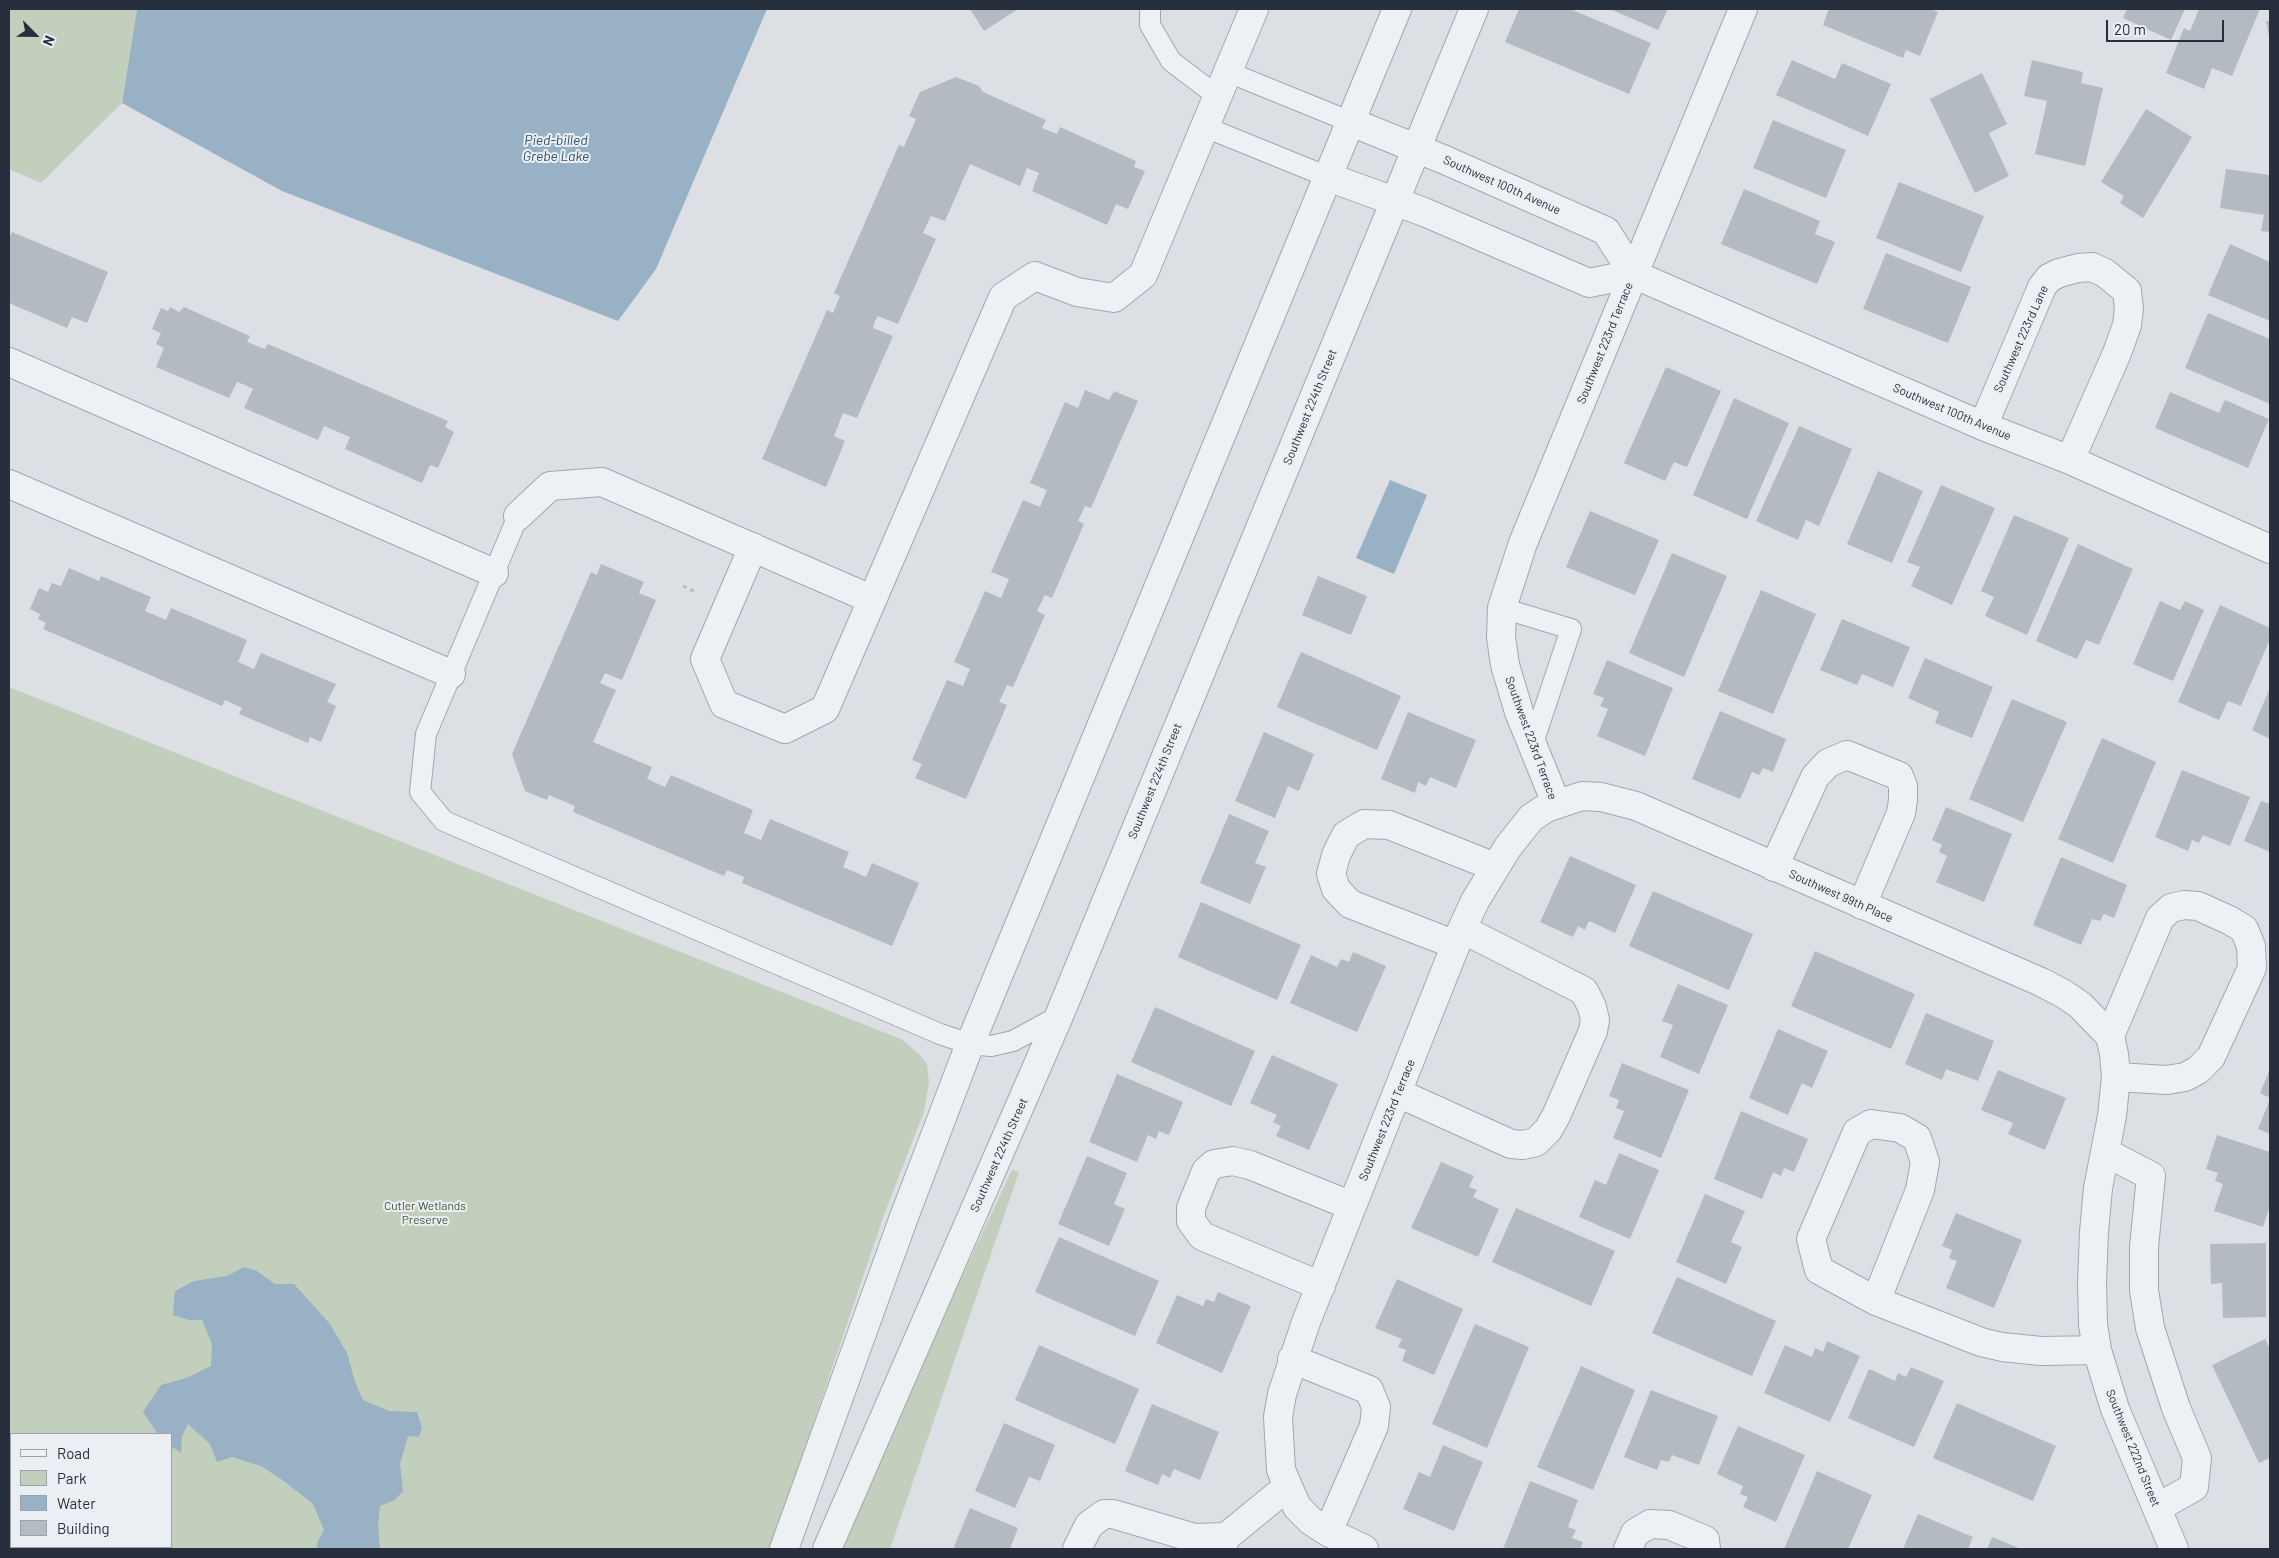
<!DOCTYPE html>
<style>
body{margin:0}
#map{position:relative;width:2279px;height:1558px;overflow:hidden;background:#dce0e5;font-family:Barlow,sans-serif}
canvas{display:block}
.frame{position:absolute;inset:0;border:10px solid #262f3b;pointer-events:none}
.legend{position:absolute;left:10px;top:1433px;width:162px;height:115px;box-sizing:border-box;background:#ebeff3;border:1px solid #9ca2a9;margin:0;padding:6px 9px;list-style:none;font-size:15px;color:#262f3b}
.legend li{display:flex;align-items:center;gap:10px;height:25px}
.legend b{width:25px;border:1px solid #9ca2a9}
.north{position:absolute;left:10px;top:10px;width:50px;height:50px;-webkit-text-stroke:4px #ebeff3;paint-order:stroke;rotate:113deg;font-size:14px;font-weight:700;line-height:20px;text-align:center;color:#262f3b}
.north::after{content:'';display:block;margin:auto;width:18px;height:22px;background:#262f3b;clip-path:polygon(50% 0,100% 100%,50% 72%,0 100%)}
.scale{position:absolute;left:2106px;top:20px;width:118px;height:22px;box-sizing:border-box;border:2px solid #262f3b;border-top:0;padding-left:6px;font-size:15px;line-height:18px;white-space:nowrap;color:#262f3b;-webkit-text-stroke:4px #ebeff3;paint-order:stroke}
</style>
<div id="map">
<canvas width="2279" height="1558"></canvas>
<div class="frame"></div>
<ul class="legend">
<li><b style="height:6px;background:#eef1f4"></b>Road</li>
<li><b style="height:14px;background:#c3cfbd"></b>Park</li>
<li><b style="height:14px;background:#98b1c4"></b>Water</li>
<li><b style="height:14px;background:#b3bac2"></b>Building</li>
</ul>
<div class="north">N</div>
<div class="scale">20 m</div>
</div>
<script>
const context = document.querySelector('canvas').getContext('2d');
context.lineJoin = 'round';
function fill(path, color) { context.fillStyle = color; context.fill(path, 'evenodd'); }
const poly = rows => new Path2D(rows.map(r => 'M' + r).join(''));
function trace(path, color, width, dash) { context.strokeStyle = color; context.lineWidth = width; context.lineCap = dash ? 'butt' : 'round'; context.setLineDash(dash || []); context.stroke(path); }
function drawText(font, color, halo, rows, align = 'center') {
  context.font = font + ' Barlow,sans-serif'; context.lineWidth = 4; context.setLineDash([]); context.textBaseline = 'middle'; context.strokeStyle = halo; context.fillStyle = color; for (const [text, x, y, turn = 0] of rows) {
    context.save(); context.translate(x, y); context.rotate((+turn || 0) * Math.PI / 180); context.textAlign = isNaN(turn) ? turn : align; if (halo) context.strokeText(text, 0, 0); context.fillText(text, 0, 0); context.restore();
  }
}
const green = poly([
 [9,9,137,9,122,103,41,183,9,169],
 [9,687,901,1039,918,1053,927,1064,929,1082,924,1112,884,1215,771,1549,9,1549],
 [11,1434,171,1434,171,1547,11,1547],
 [1012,1170,1019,1172,890,1549,837,1549,884,1442]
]);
const water = poly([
 [137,9,767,9,656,269,618,321,282,191,122,103],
 [1390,480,1427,495,1394,574,1356,558],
 [244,1267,257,1271,275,1284,294,1284,330,1324,347,1353,355,1382,363,1400,389,1411,417,1412,422,1428,419,1437,408,1436,400,1464,403,1491,395,1500,380,1506,378,1525,380,1549,319,1549,316,1545,324,1530,313,1504,284,1481,261,1466,232,1457,217,1462,210,1444,188,1424,182,1436,181,1453,171,1446,171,1434,158,1434,143,1412,161,1385,186,1378,211,1366,212,1344,202,1320,189,1320,173,1315,175,1291,194,1281,227,1276]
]);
const building = poly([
 [970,9,1018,9,984,31],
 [1519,9,1570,9,1651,43,1629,94,1505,42],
 [1610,9,1668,9,1658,30],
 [1829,9,1930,9,1938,12,1920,56,1906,50,1903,58,1823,25],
 [2127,9,2185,9,2171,40,2123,18],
 [2199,9,2260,9,2232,76,2212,68,2204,89,2166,73,2184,28,2190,31],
 [2266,21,2270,21,2270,36,2269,36],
 [1792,60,1835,79,1842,63,1891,84,1868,136,1776,95],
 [2032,60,2083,72,2081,83,2103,88,2085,166,2035,154,2047,101,2024,96],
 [1982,73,2007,124,1989,133,2009,176,1975,193,1930,99],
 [956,77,979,86,983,92,1046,120,1042,128,1057,134,1060,127,1136,161,1134,167,1145,171,1128,209,1116,204,1107,225,1032,191,1039,173,1027,168,1020,186,970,164,945,221,931,216,923,233,936,239,898,324,878,316,875,321,873,328,893,336,857,418,843,413,834,436,845,441,826,487,762,459,827,310,833,313,840,296,834,293,899,145,904,147,916,119,909,116,920,92],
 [2146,109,2192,137,2143,218,2120,203,2124,196,2101,182],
 [1773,120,1846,150,1826,198,1753,168],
 [2226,169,2270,175,2270,232,2261,231,2264,215,2220,208],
 [1899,182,1984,216,1961,272,1876,238],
 [1744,189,1820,221,1815,234,1835,242,1817,284,1721,244],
 [12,232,108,272,87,323,72,317,67,328,9,303,9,238],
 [2230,244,2270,262,2270,321,2208,295],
 [1886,253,1971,287,1948,343,1863,309],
 [170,307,179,312,184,307,250,336,247,342,265,349,268,344,448,421,445,427,454,432,438,468,430,465,422,483,345,449,350,437,324,426,318,440,244,408,253,389,245,385,237,382,229,398,156,367,164,348,156,344,161,333,152,329,161,308,168,311],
 [2208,313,2270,339,2270,404,2185,368],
 [1666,367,1721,391,1687,467,1674,462,1665,481,1624,463],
 [1085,390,1109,400,1114,391,1138,401,1091,508,1085,506,1078,521,1084,524,1052,598,1045,595,1037,611,1045,615,1013,687,1007,685,999,702,1007,705,966,799,915,778,922,764,912,760,947,680,963,686,970,669,954,662,985,591,1001,598,1009,579,991,572,1023,500,1040,507,1047,490,1030,483,1065,402,1078,408],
 [2170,392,2219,413,2225,400,2269,419,2248,468,2155,428],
 [1734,398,1789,423,1747,519,1693,495],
 [1799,426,1852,449,1819,526,1806,520,1798,540,1756,521],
 [1878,471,1923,491,1892,563,1847,544],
 [1941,485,1995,508,1952,605,1911,586,1920,567,1907,562],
 [1590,511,1659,540,1635,595,1566,567],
 [2014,515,2069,538,2027,635,1985,616,1994,597,1981,591],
 [2078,544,2133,569,2099,645,2086,640,2077,659,2036,641],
 [1672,553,1727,576,1684,677,1629,653],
 [601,564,644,582,639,593,656,600,622,680,605,673,600,683,616,690,593,742,652,767,647,779,665,787,671,775,753,810,744,833,761,840,770,819,849,852,843,867,866,877,872,863,919,883,892,946,742,883,744,877,727,870,724,876,573,812,575,806,549,795,547,800,525,791,512,754,591,572,597,575],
 [69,568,99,581,101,576,151,597,145,611,166,620,171,608,247,640,238,662,254,669,261,653,336,684,327,702,336,706,321,742,310,737,308,743,239,714,242,708,225,700,222,706,43,629,46,623,38,619,40,614,30,609,39,588,48,592,52,583,61,586],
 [1318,576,1367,596,1351,635,1302,615],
 [1761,590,1816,614,1773,714,1718,691],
 [2160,601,2180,610,2185,601,2204,610,2173,681,2133,664],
 [2220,605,2270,628,2270,639,2241,706,2228,701,2219,720,2178,702],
 [1842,619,1910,647,1893,687,1862,674,1857,685,1820,670],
 [1301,652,1401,696,1377,750,1277,707],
 [1925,658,1993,687,1972,738,1935,723,1939,712,1908,698],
 [1607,660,1673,688,1645,756,1597,736,1608,709,1600,706,1604,698,1593,694],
 [2270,688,2270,739,2252,730],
 [2012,699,2067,722,2023,822,1969,799],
 [1720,711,1786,739,1773,772,1763,768,1759,775,1752,772,1740,799,1692,779],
 [1408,712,1476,740,1456,788,1430,777,1426,786,1418,782,1415,793,1381,779],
 [1264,732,1314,754,1299,791,1288,786,1275,818,1235,801],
 [2102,738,2156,762,2113,863,2058,839],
 [2182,770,2250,797,2230,846,2203,835,2199,843,2192,840,2188,851,2155,837],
 [2261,801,2270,804,2270,852,2244,841],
 [1946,807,2012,834,1984,902,1936,882,1947,856,1939,852,1942,845,1932,840],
 [1229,814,1269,831,1255,863,1266,867,1250,904,1200,883],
 [1570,856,1636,885,1615,933,1589,921,1585,930,1578,926,1573,937,1540,922],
 [2061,857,2127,885,2114,918,2104,914,2100,921,2092,919,2081,945,2033,925],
 [1653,891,1753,934,1729,990,1629,946],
 [1201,902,1301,945,1277,1000,1178,957],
 [1815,951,1915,994,1891,1049,1791,1006],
 [1353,952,1386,966,1357,1032,1290,1003,1311,955,1337,967,1341,959,1349,962],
 [1678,984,1728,1005,1699,1074,1660,1057,1673,1025,1662,1021],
 [1155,1007,1255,1051,1231,1106,1131,1062],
 [1926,1013,1994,1041,1978,1081,1946,1069,1942,1080,1905,1064],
 [1778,1029,1828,1051,1812,1088,1802,1083,1788,1115,1749,1098],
 [1272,1055,1338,1084,1309,1150,1276,1136,1281,1126,1273,1122,1277,1115,1250,1103],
 [1622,1063,1689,1090,1661,1158,1613,1138,1624,1111,1616,1108,1619,1100,1609,1096],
 [2270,1069,2270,1098,2260,1093],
 [1998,1070,2066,1098,2045,1150,2008,1134,2013,1123,1981,1110],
 [1117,1074,1183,1102,1169,1135,1159,1131,1156,1139,1148,1135,1137,1162,1089,1142],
 [2270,1099,2270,1134,2258,1129],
 [1741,1111,1808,1139,1794,1172,1784,1168,1781,1176,1773,1172,1762,1199,1714,1179],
 [2217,1135,2270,1152,2270,1205,2263,1227,2214,1211,2223,1184,2215,1181,2218,1173,2206,1169],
 [1619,1153,1659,1170,1630,1239,1579,1217,1595,1180,1606,1185],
 [1087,1156,1127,1173,1114,1204,1125,1209,1109,1246,1058,1224],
 [1441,1162,1474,1176,1469,1187,1477,1190,1473,1197,1499,1209,1478,1257,1411,1228],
 [1705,1194,1745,1211,1731,1242,1742,1247,1726,1284,1676,1262],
 [1516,1208,1615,1251,1591,1306,1492,1262],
 [1956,1213,2022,1240,1994,1308,1946,1288,1957,1261,1949,1258,1952,1250,1942,1246],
 [1059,1237,1159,1281,1135,1336,1035,1292],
 [2266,1243,2266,1317,2223,1318,2222,1283,2211,1284,2210,1244],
 [1677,1277,1776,1321,1752,1376,1652,1333],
 [1397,1279,1463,1309,1434,1375,1402,1361,1406,1350,1398,1347,1402,1339,1375,1328],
 [1218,1292,1251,1306,1222,1373,1156,1343,1177,1295,1203,1306,1206,1299,1214,1302],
 [1475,1324,1529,1347,1487,1448,1432,1424],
 [2265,1339,2270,1349,2270,1458,2259,1463,2212,1365],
 [1827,1341,1860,1356,1830,1422,1764,1393,1785,1345,1812,1357,1815,1348,1823,1352],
 [1039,1345,1139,1389,1115,1444,1015,1400],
 [1581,1366,1635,1390,1593,1490,1537,1467],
 [1911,1367,1944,1381,1914,1447,1848,1418,1869,1369,1895,1381,1898,1373,1906,1377],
 [1651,1390,1718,1416,1699,1465,1672,1455,1669,1462,1661,1460,1657,1470,1624,1457],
 [1957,1403,2056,1446,2033,1501,1933,1458],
 [1152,1404,1219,1432,1200,1480,1174,1469,1170,1478,1162,1474,1158,1485,1125,1471],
 [1004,1423,1055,1445,1040,1481,1029,1477,1015,1508,975,1491],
 [1738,1426,1805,1455,1776,1522,1743,1507,1748,1497,1740,1494,1743,1486,1717,1474],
 [1443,1445,1483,1462,1454,1531,1403,1509,1419,1472,1430,1477],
 [1817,1471,1872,1495,1848,1549,1784,1549],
 [1530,1481,1578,1500,1568,1527,1576,1530,1572,1538,1583,1542,1580,1549,1503,1549],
 [970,1508,1018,1528,1010,1549,953,1549],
 [1918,1514,1973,1537,1968,1549,1903,1549],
 [1992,1537,2021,1549,1987,1549]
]);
const path = poly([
 [683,586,696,592]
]);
const service = poly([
 [1150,9,1150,25,1171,61,1217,96],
 [1228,72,1351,122],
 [1205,127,1328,177],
 [518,516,426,734,420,792,444,821,940,1034,970,1044,991,1046,1013,1041,1059,1016],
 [1502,608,1571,629,1532,746]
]);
const minor = poly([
 [1351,122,1445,160,1606,231,1633,274],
 [1328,177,1424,212,1589,283,1633,274,1983,426,2070,460,2270,549],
 [9,362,494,573],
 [1983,426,2042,287,2049,278,2059,273,2078,268,2092,267,2105,273,2127,291,2129,309,2127,325,2117,353,2070,460],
 [9,484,451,674],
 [518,516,550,486,602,482,871,599],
 [753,547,705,659,724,704,785,729,825,709,1003,297,1035,276,1077,292,1114,298,1143,275,1254,9],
 [1556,803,1519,712,1505,665,1501,637,1502,608,1523,543,1743,9],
 [1774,867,1815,777,1828,763,1847,755,1899,776,1903,786,1903,800,1901,813,1862,905],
 [1456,945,1350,904,1336,889,1331,874,1336,855,1346,835,1364,824,1389,825,1495,867],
 [2116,1077,2167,1080,2185,1077,2198,1070,2211,1057,2252,968,2251,946,2244,929,2229,920,2198,906,2184,905,2171,908,2160,918,2110,1036,2114,1054,2116,1077,2112,1116,2098,1188,2094,1232,2092,1283,2093,1324,2097,1350,2115,1409,2174,1549],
 [1398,1093,1511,1144,1523,1145,1536,1142,1548,1130,1556,1116,1593,1031,1595,1020,1592,1007,1584,991,1462,929],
 [2105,1152,2151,1176,2144,1247,2144,1290,2150,1328,2176,1408,2197,1458,2194,1487,2157,1508],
 [1321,1286,1202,1236,1191,1221,1191,1208,1206,1171,1214,1164,1233,1161,1250,1165,1352,1206],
 [1876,1301,1920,1190,1925,1162,1917,1138,1900,1128,1871,1124,1857,1132,1811,1239,1819,1270,1876,1301,1981,1342,2002,1347,2041,1351,2097,1350],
 [1292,1359,1369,1390,1376,1407,1374,1426,1328,1532],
 [1077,1549,1089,1525,1104,1514,1113,1514,1194,1538,1226,1537],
 [1221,1549,1226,1537,1287,1487],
 [1364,1549,1328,1532,1311,1521,1297,1507,1281,1470,1278,1417,1282,1394,1306,1322,1462,929,1475,901,1508,847,1531,818,1546,808,1582,796,1601,797,1636,806,2041,982,2064,994,2080,1005,2110,1036],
 [1628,1549,1635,1533,1650,1524,1669,1525,1705,1540,1706,1549]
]);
const tertiary = poly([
 [784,1549,904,1217,970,1044,1397,9],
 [827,1549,1059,1016,1474,9]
]);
const streetNames = [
 ["Southwest 100th Avenue",1502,185,24],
 ["Southwest 223rd Lane",2021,339,-66],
 ["Southwest 223rd Terrace",1605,343,-68],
 ["Southwest 224th Street",1310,407,-68],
 ["Southwest 100th Avenue",1952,412,23],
 ["Southwest 223rd Terrace",1531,738,70],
 ["Southwest 224th Street",1155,781,-68],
 ["Southwest 99th Place",1841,896,24],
 ["Southwest 223rd Terrace",1387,1120,-68],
 ["Southwest 224th Street",999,1155,-66],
 ["Southwest 222nd Street",2133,1448,68]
];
const parkNames = [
 ["Cutler Wetlands",425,1206],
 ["Preserve",425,1220]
];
const waterNames = [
 ["Pied-billed",556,140],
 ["Grebe Lake",556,156]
];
fill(green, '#c3cfbd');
fill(water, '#98b1c4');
fill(building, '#b3bac2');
trace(service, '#a2a7af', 22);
trace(minor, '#a2a7af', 30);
trace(tertiary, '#a2a7af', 30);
trace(path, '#b6bbc0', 3, [4, 4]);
trace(service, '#eef1f4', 20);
trace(minor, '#eef1f4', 28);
trace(tertiary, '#eef1f4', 28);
drawText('12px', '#262f3b', '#ebeff3', streetNames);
drawText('12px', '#3d5634', '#ebeff3', parkNames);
drawText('italic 14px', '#33516c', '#ebeff3', waterNames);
</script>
